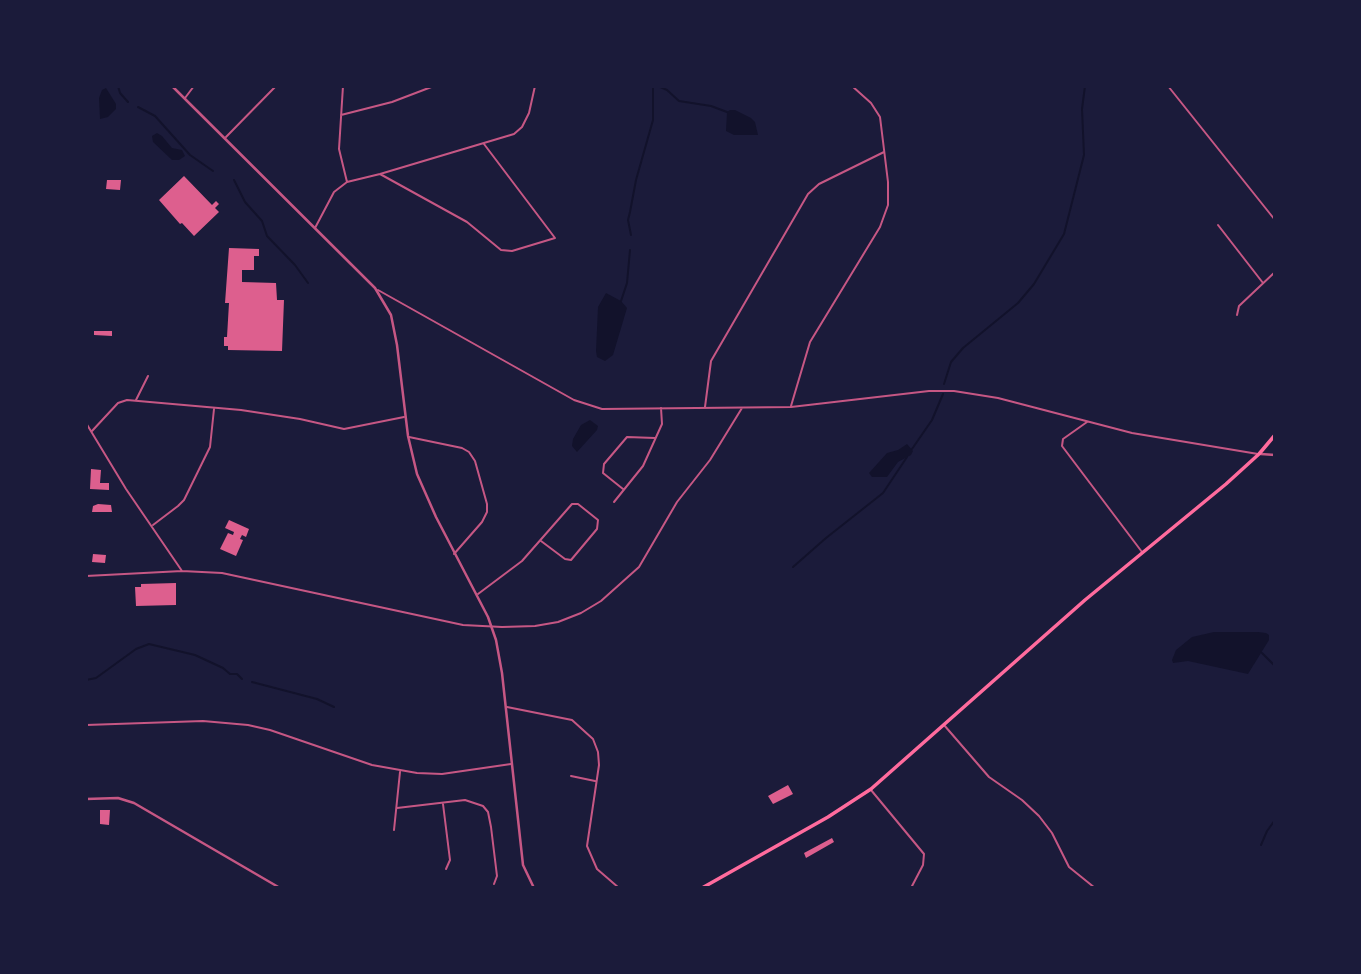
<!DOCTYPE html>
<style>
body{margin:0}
#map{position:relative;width:1361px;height:974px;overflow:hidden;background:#1b1b3a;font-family:"IBM Plex Sans",sans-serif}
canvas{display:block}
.frame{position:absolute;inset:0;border:88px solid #1b1b3a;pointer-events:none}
</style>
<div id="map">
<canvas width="1361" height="974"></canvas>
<div class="frame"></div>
</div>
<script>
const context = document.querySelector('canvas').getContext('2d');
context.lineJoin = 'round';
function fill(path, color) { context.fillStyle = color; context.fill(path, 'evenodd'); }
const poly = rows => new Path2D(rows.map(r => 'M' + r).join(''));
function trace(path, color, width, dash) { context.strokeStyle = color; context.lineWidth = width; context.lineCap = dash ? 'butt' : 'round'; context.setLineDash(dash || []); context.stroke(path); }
const water = poly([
 [106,88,116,104,116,109,108,117,100,119,99,98,102,90],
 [730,110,735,110,751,118,755,122,758,135,734,135,726,131,727,112],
 [157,133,162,136,172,148,182,150,185,156,179,160,172,160,153,142,152,136],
 [606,293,621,301,627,308,613,355,605,361,597,357,596,351,598,307],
 [590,420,598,426,597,430,577,452,572,446,573,439,581,425],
 [907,444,913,451,911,455,898,462,887,477,872,477,869,473,887,453,898,450],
 [1258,632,1266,633,1269,635,1269,640,1248,674,1188,661,1173,663,1172,660,1176,650,1192,637,1214,632]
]);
const stream = poly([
 [118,86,120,93,128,102],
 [658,86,667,90,679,101,711,106,727,112],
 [138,107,155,116,190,155,213,171],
 [234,180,245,202,262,221,267,236,295,265,308,283],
 [631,235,628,220,630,212,636,180,653,120,653,86],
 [621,301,627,283,630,250],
 [944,384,951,362,963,348,1018,303,1034,284,1064,234,1084,155,1082,109,1085,86],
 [912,449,932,420,943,394],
 [793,567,826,538,883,493,907,457],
 [1262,653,1275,666],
 [86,680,96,678,136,649,149,644,195,655,223,668,230,674,237,674,242,679],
 [252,682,317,699,334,707],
 [1261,845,1267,831,1275,820]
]);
const building = poly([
 [184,176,212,205,216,201,219,204,215,208,219,212,194,236,182,223,180,224,159,200],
 [107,180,121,180,120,190,106,189],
 [229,248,259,249,259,256,254,256,254,270,242,270,242,282,276,283,277,300,284,300,282,351,228,350,228,346,224,346,224,337,227,337,229,303,225,303],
 [94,331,112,331,112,336,94,335],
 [91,469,101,470,100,483,109,483,109,490,90,489],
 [98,504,111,505,112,512,92,512,93,506],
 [229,520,249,529,246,537,242,535,240,539,243,540,236,556,220,549,228,533,233,535,234,532,225,528],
 [93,554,106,555,105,563,92,562],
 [176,583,176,605,136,606,135,587,141,587,141,584],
 [788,785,793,794,773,804,768,796],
 [100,810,110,810,109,825,100,824],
 [832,838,834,842,806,858,804,853]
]);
const minor = poly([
 [343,86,339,149,347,182],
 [1168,86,1275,220],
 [185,98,194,86],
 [341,115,392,102,434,86],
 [226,137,276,86],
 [380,174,467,222,501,250,512,251,555,238,484,144],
 [1218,225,1263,283],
 [315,228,334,192,347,182,380,174,514,134,522,127,529,113,535,86],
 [378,290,574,400,602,409,791,407,929,391,954,391,998,398,1132,433,1258,454],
 [1237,315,1239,306,1275,272],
 [136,400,148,376],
 [791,406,810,342,880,227,888,205,888,182,880,117,871,103,852,86],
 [705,407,711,361,808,194,819,184,884,152],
 [1087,422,1063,439,1062,446,1142,552],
 [86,423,126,489,182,571],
 [92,431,118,403,127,400,241,410,300,419,344,429,404,417],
 [409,437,462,448,469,452,475,461,487,504,487,512,482,522,454,554],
 [623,489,603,473,604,464,627,437,655,438],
 [614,502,643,466,662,424,661,408],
 [153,525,178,506,184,500,210,447,214,409],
 [86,576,182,571,222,573,463,625,502,627,535,626,558,622,581,613,601,601,639,567,677,502,710,460,742,408],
 [478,594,522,561,572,504,578,504,598,520,597,529,571,560,565,559,541,541],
 [507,707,572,720,593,739,598,752,599,765,587,846,597,869,619,888],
 [86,725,203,721,248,725,270,730,372,765,417,773,442,774,511,764],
 [944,725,989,777,1022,800,1039,816,1052,833,1069,867,1095,888],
 [571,776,595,781],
 [871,790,924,854,923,865,911,888],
 [443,804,450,860,446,869],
 [397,808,465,800,483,806,488,812,491,827,497,876,494,884],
 [394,830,400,772]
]);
const tertiary = poly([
 [172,86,375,288,391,315,397,345,408,436,417,474,436,517,488,617,496,640,502,673,523,865,534,888],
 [1261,454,1275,455],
 [86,799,118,798,134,803,280,888]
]);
const primary = poly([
 [702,888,828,817,871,789,1085,600,1226,484,1259,454,1275,435]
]);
fill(water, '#12122b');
trace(stream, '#12122b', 2);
fill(building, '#dd5f8e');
trace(minor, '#c65784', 2);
trace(tertiary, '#c65784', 2.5);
trace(primary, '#ff6b9d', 3.5);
</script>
